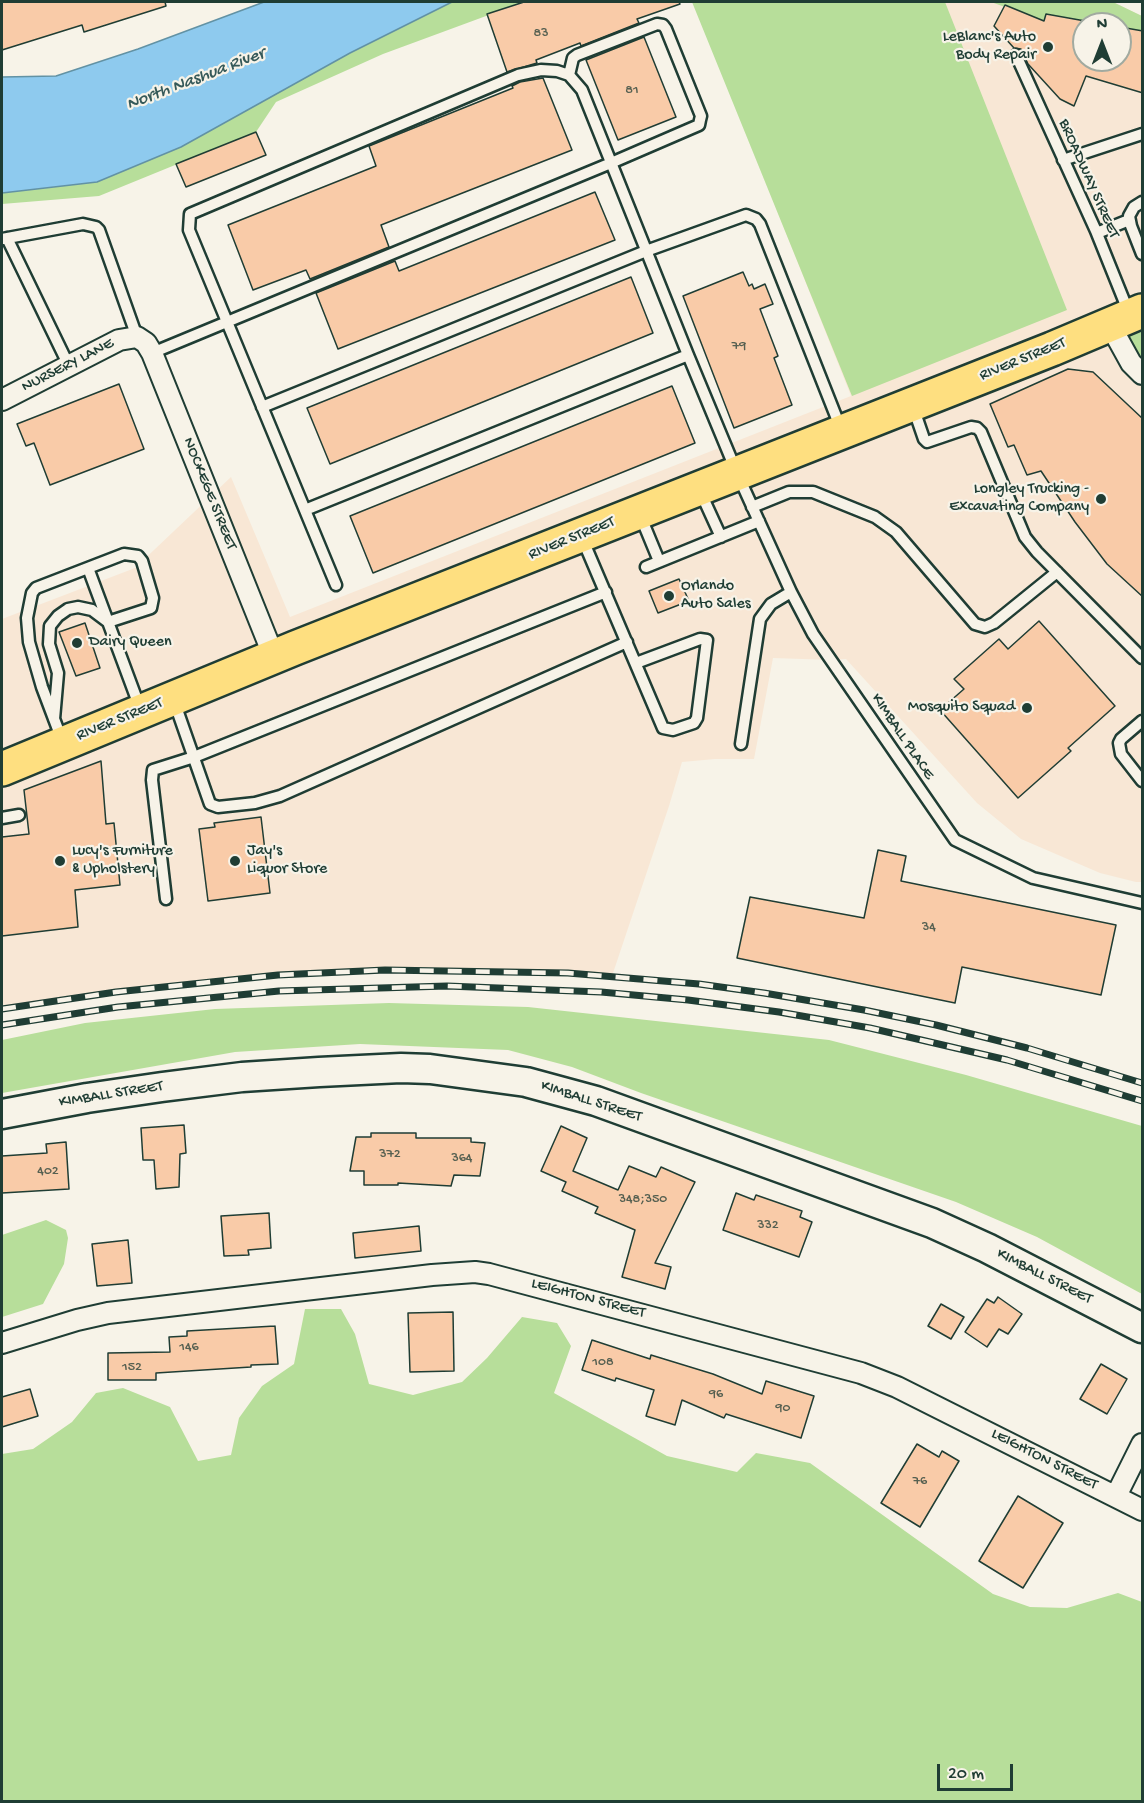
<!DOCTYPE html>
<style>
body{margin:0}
#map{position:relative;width:1144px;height:1803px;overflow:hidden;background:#f7f3e8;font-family:"Gochi Hand",sans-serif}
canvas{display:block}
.frame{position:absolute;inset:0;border:3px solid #1f3d34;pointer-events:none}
.north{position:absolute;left:1072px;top:12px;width:60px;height:60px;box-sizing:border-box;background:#f7f3e8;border:2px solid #a1aaa0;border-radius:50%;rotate:0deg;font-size:16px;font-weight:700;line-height:24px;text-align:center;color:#1f3d34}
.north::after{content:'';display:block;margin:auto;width:21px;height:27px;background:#1f3d34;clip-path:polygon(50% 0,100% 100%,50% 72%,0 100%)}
.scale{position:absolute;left:937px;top:1764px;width:76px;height:27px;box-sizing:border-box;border:3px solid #1f3d34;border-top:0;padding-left:8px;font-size:18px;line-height:21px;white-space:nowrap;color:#1f3d34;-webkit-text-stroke:4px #f7f3e8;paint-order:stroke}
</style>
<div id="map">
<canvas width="1144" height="1803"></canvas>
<div class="frame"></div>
<div class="north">N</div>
<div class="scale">20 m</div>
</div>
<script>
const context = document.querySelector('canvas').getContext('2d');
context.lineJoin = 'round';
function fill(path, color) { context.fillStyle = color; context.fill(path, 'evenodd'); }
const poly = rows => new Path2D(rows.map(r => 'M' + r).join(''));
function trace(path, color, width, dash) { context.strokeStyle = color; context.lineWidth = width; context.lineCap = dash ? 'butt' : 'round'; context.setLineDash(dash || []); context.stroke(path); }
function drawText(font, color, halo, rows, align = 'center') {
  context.font = font + ' "Gochi Hand",sans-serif'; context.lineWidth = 4.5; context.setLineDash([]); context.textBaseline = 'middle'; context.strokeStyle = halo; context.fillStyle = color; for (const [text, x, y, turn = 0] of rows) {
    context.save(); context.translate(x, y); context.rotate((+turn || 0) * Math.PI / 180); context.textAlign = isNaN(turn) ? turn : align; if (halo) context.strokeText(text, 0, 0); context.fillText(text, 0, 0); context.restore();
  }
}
const built = poly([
 [694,2,1113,2,1142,16,1142,882,1136,882,1100,873,1021,839,977,803,846,659,832,660,773,658,754,759,715,759,682,762,669,806,612,976,477,970,328,972,170,985,2,1009,2,619,135,568,231,477,290,617,851,396],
 [1084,24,1120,24,1120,60,1084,60]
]);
const green = poly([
 [452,2,524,2,383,54,276,102,256,132,99,196,2,204,2,193,97,182,181,147,350,53],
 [692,2,945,2,1067,310,852,396],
 [991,2,1113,2,1142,16,1142,34,1120,28,1120,24,1102,24,1046,14,1044,21],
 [1142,311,1142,374,1110,325],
 [389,1003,528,1007,829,1040,966,1075,1142,1126,1142,1294,1037,1237,956,1202,641,1093,572,1067,508,1050,360,1044,235,1052,2,1093,2,1040,85,1023,215,1009],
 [46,1220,66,1230,68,1238,64,1264,43,1304,2,1317,2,1235],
 [305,1309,341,1309,355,1334,369,1384,413,1395,462,1382,487,1358,522,1317,557,1323,571,1346,554,1393,667,1456,737,1472,756,1453,810,1463,993,1594,1030,1607,1067,1608,1118,1593,1142,1602,1142,1801,2,1801,2,1454,33,1449,72,1422,96,1393,123,1388,170,1407,198,1461,231,1455,239,1418,262,1386,294,1364]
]);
const water = poly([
 [264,2,452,2,350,53,181,147,97,182,2,193,2,77,56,76,138,49,264,2]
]);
const building = poly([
 [2,2,165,2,166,6,84,32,82,25,2,50,2,2],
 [524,2,679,2,680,4,637,19,639,23,581,46,580,43,536,60,537,63,507,72,487,14,524,2],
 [1005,5,1044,21,1046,14,1102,24,1084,24,1084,60,1120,60,1120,27,1143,31,1143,93,1086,76,1074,106,1060,99,1028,64,1021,49,1014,48,994,26,1005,5],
 [644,37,676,117,618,140,586,60,644,37],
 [543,78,572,150,381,225,389,247,310,279,306,270,253,290,228,225,376,166,369,146,513,88,512,86,520,82,543,78],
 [256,132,266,155,186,187,176,164,256,132],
 [595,192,615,240,338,349,316,293,395,261,399,271,595,192],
 [743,272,749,286,752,284,754,289,765,284,773,304,760,309,778,356,774,358,792,405,734,428,683,296,743,272],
 [631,277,653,333,330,464,307,408,631,277],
 [1068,369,1093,372,1143,419,1143,597,1107,564,1075,522,1041,471,1027,475,1014,445,1008,447,990,404,1068,369],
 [119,384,144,449,50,485,34,443,26,446,17,424,119,384],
 [672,386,695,443,373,573,350,516,672,386],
 [679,579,689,601,658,613,649,591,679,579],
 [1039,621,1115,706,1068,748,1071,751,1018,798,940,710,964,689,954,679,999,639,1008,649,1039,621],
 [85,623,100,668,76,676,59,632,85,623],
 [101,761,106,824,114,823,120,885,75,890,78,927,2,936,2,837,29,834,24,790,101,761],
 [261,817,270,893,208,901,199,829,215,827,214,823,261,817],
 [878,850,906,856,901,881,1116,925,1101,995,962,967,955,1003,737,958,750,897,864,918,878,850],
 [184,1125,186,1153,180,1154,179,1187,156,1189,154,1160,143,1160,141,1128,184,1125],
 [561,1126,587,1138,573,1171,618,1190,629,1166,656,1177,661,1167,695,1182,655,1263,671,1267,665,1289,622,1277,635,1230,595,1213,598,1207,562,1191,566,1182,541,1171,561,1126],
 [371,1133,416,1133,416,1138,471,1138,471,1142,485,1143,480,1176,454,1175,451,1186,398,1183,398,1185,364,1185,364,1171,350,1171,356,1137,371,1137,371,1133],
 [66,1142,69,1189,2,1193,2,1156,47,1153,46,1144,66,1142],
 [736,1193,754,1200,756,1195,802,1211,800,1217,812,1222,799,1257,723,1230,736,1193],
 [269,1213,271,1248,248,1250,249,1255,224,1256,221,1216,269,1213],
 [419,1226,421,1251,355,1258,353,1233,419,1226],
 [128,1240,132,1283,97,1286,92,1244,128,1240],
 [998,1297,1022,1314,1008,1334,999,1329,987,1347,965,1332,987,1299,994,1303,998,1297],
 [941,1304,964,1317,951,1339,928,1326,941,1304],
 [453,1312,454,1371,410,1372,408,1313,453,1312],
 [275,1326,278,1364,251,1365,251,1367,156,1373,156,1380,108,1380,108,1353,170,1352,169,1337,187,1336,187,1331,275,1326],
 [592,1340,650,1359,651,1355,713,1374,762,1394,766,1381,814,1396,801,1438,726,1414,724,1418,682,1400,675,1425,646,1416,654,1390,616,1378,615,1381,582,1370,592,1340],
 [1101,1364,1127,1379,1107,1414,1080,1399,1101,1364],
 [30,1389,38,1416,2,1427,2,1397,30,1389],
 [917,1444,939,1457,942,1451,959,1461,920,1527,881,1503,917,1444],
 [1018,1496,1063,1523,1023,1588,979,1561,1018,1496]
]);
const service = poly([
 [1016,55,1096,231,1129,313],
 [1063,160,1142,134],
 [1142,202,1134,207,1129,216,1131,226,1142,254],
 [1097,233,1129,220],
 [7,238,69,366],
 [2,239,83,224,96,227,99,230,137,337],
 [152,353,611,163,692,128,699,125,700,120,701,116,666,29,663,25,657,24,577,55,573,58,569,75],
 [262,407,646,251,746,215,756,219,760,224,841,429],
 [913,407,924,439,927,442,971,427,977,428,981,432,1025,537,1037,552,1142,658],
 [700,491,721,537],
 [752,507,789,492,813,492,875,517,896,532,975,624,985,627,994,623,1057,572],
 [305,510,688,355],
 [640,515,659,561],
 [582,538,663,728,673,730,694,723,697,718,707,640,700,639,636,663],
 [646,567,759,521],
 [88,568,140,708],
 [336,585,189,230,190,214,518,75,541,70,557,71,569,75,582,90,688,355,737,473,791,592,813,634,955,840,1033,878,1142,903],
 [174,701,210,804,218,807,255,803,280,796,627,642],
 [54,719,58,673,49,644,50,626,58,616,68,609,78,607,92,610,108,622,151,608,153,598,142,561,138,556,124,554,36,588,32,593,27,618,29,642,42,687,62,740],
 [1142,721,1121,739,1119,743,1121,754,1142,781],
 [741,744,760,619,771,604,791,592],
 [2,818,19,815],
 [166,899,152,780,153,770,194,757,606,592]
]);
const minor = poly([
 [1110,325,1131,363,1142,374],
 [2,400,119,340,137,337,146,343,152,353,274,657],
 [2,1343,77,1320,108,1313,432,1275,475,1272,489,1274,861,1373,897,1387,1142,1510],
 [1116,1496,1142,1444]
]);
const secondary = poly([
 [2,1114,87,1098,162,1087,242,1077,319,1072,401,1068,430,1069,526,1082,596,1101,932,1223,987,1248,1142,1328]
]);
const trunk = poly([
 [2,769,295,648,1052,349,1142,311]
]);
const rail = poly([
 [2,1009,116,992,278,975,385,970,568,973,699,984,764,993,864,1010,936,1025,1027,1048,1142,1083],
 [2,1025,118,1007,279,991,447,986,601,992,688,1000,779,1012,870,1028,1007,1060,1142,1101]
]);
const markers = [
 [1048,47,6,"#1f3d34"],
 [1101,499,6,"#1f3d34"],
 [669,596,6,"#1f3d34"],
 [77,643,6,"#1f3d34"],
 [1027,708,6,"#1f3d34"],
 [60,861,6,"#1f3d34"],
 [235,861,6,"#1f3d34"]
];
const numberNames = [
 ["83",541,34],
 ["81",632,91],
 ["79",739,347],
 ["34",929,928],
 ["372",390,1155],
 ["364",462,1159],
 ["402",48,1172],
 ["348;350",643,1200],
 ["332",768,1226],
 ["146",189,1348],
 ["108",603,1363],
 ["152",132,1368],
 ["96",716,1395],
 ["90",783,1409],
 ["76",920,1482]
];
const poiNames = [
 ["LeBlanc's Auto",1036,38,"right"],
 ["Body Repair",1036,56,"right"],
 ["Longley Trucking -",1089,490,"right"],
 ["Excavating Company",1089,508,"right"],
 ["Orlando",681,587],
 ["Auto Sales",681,605],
 ["Dairy Queen",89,643],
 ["Mosquito Squad",1015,708,"right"],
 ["Lucy's Furniture",72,852],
 ["& Upholstery",72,870],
 ["Jay's",247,852],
 ["Liquor Store",247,870]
];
const streetNames = [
 ["BROADWAY STREET",1088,179,66],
 ["RIVER STREET",1023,360,-22],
 ["NURSERY LANE",68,366,-27],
 ["NOCKEGE STREET",209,494,68],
 ["RIVER STREET",572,539,-22],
 ["RIVER STREET",120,720,-22],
 ["KIMBALL PLACE",902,737,56],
 ["KIMBALL STREET",111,1095,-9],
 ["KIMBALL STREET",591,1102,18],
 ["KIMBALL STREET",1044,1277,27],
 ["LEIGHTON STREET",588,1299,15],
 ["LEIGHTON STREET",1044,1460,27]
];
const waterNames = [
 ["North Nashua River",196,80,-21]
];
fill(built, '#f8e7d5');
fill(green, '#b7de9a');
fill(water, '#8ecaee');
trace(water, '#6292a4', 1.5);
fill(building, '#f9cba8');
trace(building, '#1f3d34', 1.5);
trace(service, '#1f3d34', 15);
trace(minor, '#1f3d34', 24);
trace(secondary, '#1f3d34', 33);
trace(trunk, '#1f3d34', 38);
trace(service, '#f7f3e8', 10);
trace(minor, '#f7f3e8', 20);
trace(secondary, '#f7f3e8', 28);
trace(trunk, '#fedf80', 33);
trace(rail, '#1f3d34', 7);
trace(rail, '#f7f3e8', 4.5, [14]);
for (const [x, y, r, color] of markers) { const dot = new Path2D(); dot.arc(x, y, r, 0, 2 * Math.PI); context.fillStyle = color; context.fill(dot); trace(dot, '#f7f3e8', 2); }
drawText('14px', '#566051', null, numberNames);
drawText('16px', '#1f3d34', '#f7f3e8', poiNames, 'left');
drawText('16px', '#1f3d34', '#f7f3e8', streetNames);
drawText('italic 18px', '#355959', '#f7f3e8', waterNames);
</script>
